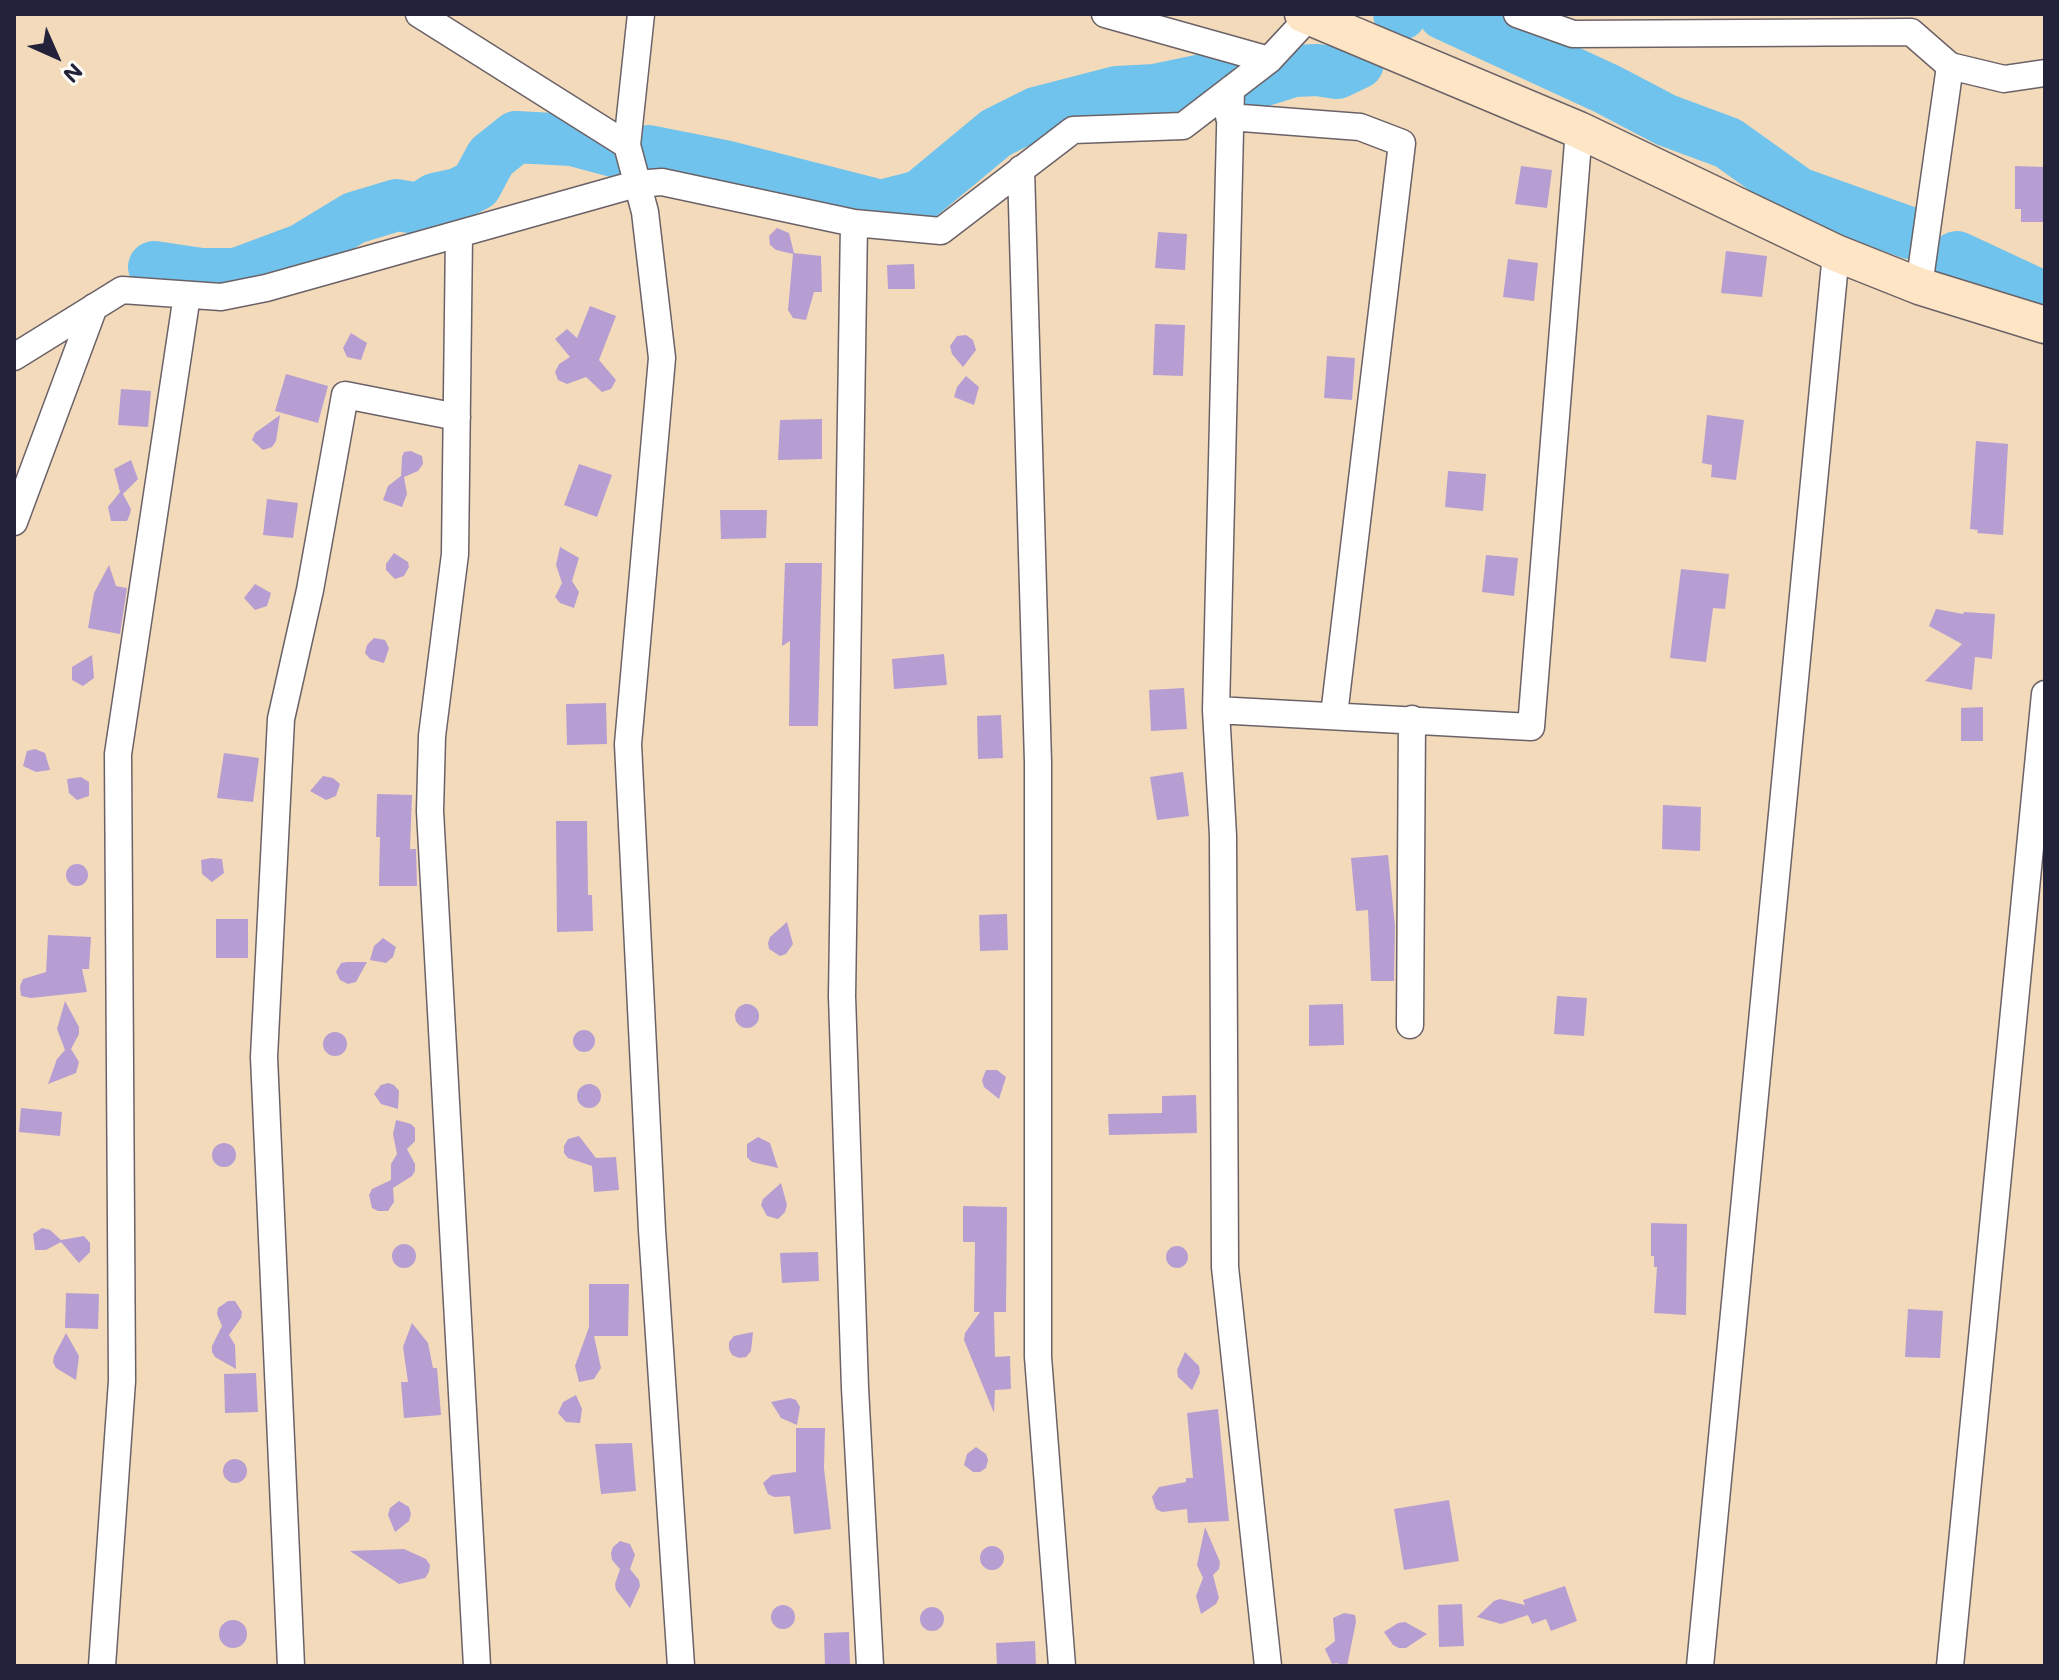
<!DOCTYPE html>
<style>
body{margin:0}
#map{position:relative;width:2059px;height:1680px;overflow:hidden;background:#f3daba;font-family:Mali,sans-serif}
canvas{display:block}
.frame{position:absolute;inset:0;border:16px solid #22223b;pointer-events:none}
.north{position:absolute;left:16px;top:16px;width:80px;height:80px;-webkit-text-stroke:6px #fdfcf7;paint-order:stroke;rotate:135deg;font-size:22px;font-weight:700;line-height:32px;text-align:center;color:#22223b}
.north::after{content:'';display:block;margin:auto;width:28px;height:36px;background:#22223b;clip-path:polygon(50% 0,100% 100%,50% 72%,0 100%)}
</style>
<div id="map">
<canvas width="2059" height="1680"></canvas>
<div class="frame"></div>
<div class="north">N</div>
</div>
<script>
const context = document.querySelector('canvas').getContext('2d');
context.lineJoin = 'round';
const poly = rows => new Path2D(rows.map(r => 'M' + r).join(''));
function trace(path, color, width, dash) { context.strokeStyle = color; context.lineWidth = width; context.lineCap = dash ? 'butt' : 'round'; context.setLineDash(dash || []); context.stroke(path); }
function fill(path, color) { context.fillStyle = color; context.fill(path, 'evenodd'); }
const river = poly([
 [1399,14,1401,14],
 [1444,14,1607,89,1666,120,1728,143,1798,193,1910,233],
 [1252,84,1294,71,1317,70,1337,73,1358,63],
 [648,151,724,166,881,206,920,196,996,133,1036,113,1117,92,1155,90,1222,76],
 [1957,257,2045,298],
 [154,267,201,274,236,274,303,249,354,218,397,205,420,209,435,199,458,194,476,185,491,157,516,137,572,140,617,152]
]);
const building = poly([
 [1521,166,1552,170,1547,208,1515,204],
 [2015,166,2045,167,2045,222,2021,222,2021,209,2015,209],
 [777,228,789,233,794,253,821,256,822,292,814,292,806,320,793,318,788,310,793,254,776,250,770,245,769,236],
 [1158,232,1187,234,1185,270,1155,268],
 [1726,251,1767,256,1762,297,1721,293],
 [1508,259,1538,263,1534,301,1503,297],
 [914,264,915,289,888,289,887,265],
 [590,306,616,316,599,360,616,380,611,389,602,392,586,377,567,384,558,380,555,372,559,364,570,357,555,339,567,329,577,338],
 [1155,324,1185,325,1183,376,1153,375],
 [351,333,367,343,361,360,347,357,343,348],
 [966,335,973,340,976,350,963,367,952,354,950,346,957,336],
 [1327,356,1355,358,1352,400,1324,398],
 [286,374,328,386,318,423,275,411],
 [966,376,979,387,974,405,954,397,957,387],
 [121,389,151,391,148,427,118,425],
 [280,415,276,441,272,447,263,450,252,440,255,433],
 [1707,415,1744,420,1736,480,1711,477,1712,465,1702,463],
 [822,419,822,459,778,460,780,420],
 [1976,441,2008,444,2003,535,1977,533,1978,530,1970,529],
 [411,451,422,456,423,464,418,471,404,477,407,494,402,507,383,500,388,486,401,476,402,457,404,452],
 [131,460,138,479,123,494,131,509,130,514,127,521,111,521,108,507,120,492,114,469],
 [579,464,612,475,597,517,564,505],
 [1448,471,1486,474,1483,511,1445,507],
 [267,499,298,503,293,538,263,535],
 [720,510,767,510,766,538,721,539],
 [560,547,579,558,572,581,579,592,574,608,560,603,555,597,562,583,556,565],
 [394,553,408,562,409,567,404,576,395,579,386,570,386,564],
 [1486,555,1518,558,1514,596,1482,592],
 [785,563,822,563,818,726,789,726,790,641,782,646],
 [109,565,116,586,127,588,120,634,88,628,94,593],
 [1681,569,1729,574,1725,609,1713,608,1706,662,1670,658],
 [255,584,271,593,267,606,255,610,244,598],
 [1936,609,1963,614,1964,612,1995,614,1992,659,1975,657,1972,690,1925,681,1962,644,1929,626],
 [374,638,385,640,389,648,384,663,370,659,365,653,367,645],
 [944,654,947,685,894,689,892,659],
 [92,655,94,678,83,686,72,680,72,667],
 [1184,688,1187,729,1151,731,1149,690],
 [606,703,607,744,567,745,566,704],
 [1983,707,1983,741,1961,741,1961,708],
 [1001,715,1003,758,978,759,977,716],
 [35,749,45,753,50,770,36,772,23,766,27,751],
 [224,753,259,758,253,802,217,798],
 [1183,772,1189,816,1157,820,1150,777],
 [323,776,333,778,340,784,336,796,326,800,310,791],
 [81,777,89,782,89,796,77,800,69,793,67,779],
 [377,794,412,795,410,849,416,849,417,886,379,886,380,837,376,837],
 [1663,805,1701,807,1700,851,1662,849],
 [556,821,587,821,588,895,592,895,593,931,557,932],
 [1388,855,1395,926,1394,981,1371,981,1368,910,1356,911,1351,858],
 [211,858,222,859,224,873,212,882,202,874,201,860],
 '66 875a11 11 0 1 1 22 0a11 11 0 1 1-22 0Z',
 [1007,914,1008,950,980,951,979,915],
 [216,919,248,919,248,958,216,958],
 [787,922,793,944,786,954,780,956,769,949,768,943,770,937],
 [48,935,91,937,89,969,82,969,87,992,31,998,21,996,20,986,23,979,46,972],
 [383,938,396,947,393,957,386,963,370,960,374,946],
 [347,962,367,962,356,982,348,984,340,980,336,972,341,963],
 [1557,996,1587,998,1584,1036,1554,1034],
 [65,1001,79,1027,79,1034,71,1049,79,1062,76,1073,48,1084,57,1059,65,1050,57,1029],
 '735 1016a12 12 0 1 1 24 0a12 12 0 1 1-24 0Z',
 [1343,1004,1344,1045,1309,1046,1309,1005],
 '573 1041a11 11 0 1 1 22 0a11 11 0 1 1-22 0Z',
 '323 1044a12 12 0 1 1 24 0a12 12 0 1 1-24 0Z',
 [986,1070,997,1070,1006,1077,999,1099,984,1087,982,1080],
 [388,1083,394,1085,399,1091,398,1109,381,1104,374,1094,381,1085],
 '577 1096a12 12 0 1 1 24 0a12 12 0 1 1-24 0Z',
 [1196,1095,1197,1133,1109,1135,1108,1114,1162,1113,1162,1096],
 [21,1108,62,1112,60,1136,19,1132],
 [396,1120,411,1124,415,1128,415,1141,407,1149,415,1164,415,1171,412,1176,393,1188,394,1202,388,1211,378,1211,372,1208,369,1195,372,1189,391,1180,391,1164,397,1154,393,1134],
 [579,1136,596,1158,616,1157,619,1190,594,1192,592,1166,568,1158,564,1153,564,1146,568,1139],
 [758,1137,770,1143,778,1168,752,1162,747,1157,747,1144],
 '212 1155a12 12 0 1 1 24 0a12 12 0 1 1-24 0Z',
 [781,1183,787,1205,785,1212,778,1219,767,1216,761,1205,763,1199],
 [963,1206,1007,1207,1006,1312,994,1312,995,1357,1010,1356,1011,1389,995,1390,994,1413,964,1340,965,1333,980,1312,974,1312,975,1242,963,1242],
 [1651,1223,1687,1224,1686,1315,1654,1313,1657,1267,1654,1267,1654,1256,1651,1256],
 [42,1228,50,1230,61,1240,84,1236,90,1243,90,1252,79,1263,61,1242,46,1250,35,1250,33,1234],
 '392 1256a12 12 0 1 1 24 0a12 12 0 1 1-24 0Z',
 '1166 1257a11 11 0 1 1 22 0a11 11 0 1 1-22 0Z',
 [818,1252,819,1281,782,1283,780,1253],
 [589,1284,629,1284,628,1336,594,1336,601,1368,594,1379,579,1382,575,1366,589,1327],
 [66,1293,99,1294,98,1329,65,1328],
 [228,1301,235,1301,242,1312,241,1318,229,1335,235,1345,236,1369,215,1357,212,1352,212,1346,222,1326,217,1314,218,1308],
 [1908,1309,1943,1311,1940,1358,1905,1357],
 [412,1323,428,1343,433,1368,437,1368,441,1415,404,1418,401,1382,408,1382,403,1347],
 [753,1332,751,1351,746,1357,739,1358,732,1355,729,1349,729,1342,734,1336],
 [66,1333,79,1356,76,1380,56,1368,53,1362,54,1356],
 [1185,1352,1199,1366,1200,1373,1192,1390,1178,1377,1177,1370],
 [256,1373,258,1412,225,1413,224,1374],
 [576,1395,582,1409,580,1423,566,1422,558,1413,563,1402],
 [790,1398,796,1400,800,1407,797,1425,781,1418,771,1402],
 [1218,1409,1229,1521,1188,1523,1187,1509,1162,1512,1156,1509,1152,1497,1159,1487,1186,1482,1186,1478,1193,1478,1187,1413],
 [796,1428,825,1428,824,1468,831,1529,794,1534,790,1496,774,1497,768,1494,763,1483,772,1475,796,1472],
 [632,1443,636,1491,601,1494,595,1444],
 [976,1447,986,1454,988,1460,986,1468,980,1472,973,1472,964,1465,967,1454],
 '223 1471a12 12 0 1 1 24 0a12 12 0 1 1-24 0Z',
 [1449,1500,1459,1561,1404,1570,1394,1509],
 [399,1501,409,1507,411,1514,409,1521,395,1532,388,1515,390,1508],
 [1205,1527,1220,1562,1219,1569,1213,1575,1219,1598,1216,1604,1201,1614,1196,1596,1203,1578,1197,1565],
 [620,1541,630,1544,635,1555,630,1569,639,1580,640,1586,630,1608,616,1590,615,1584,620,1569,612,1560,611,1553,613,1547],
 '980 1558a12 12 0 1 1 24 0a12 12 0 1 1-24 0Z',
 [404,1549,426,1559,430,1565,429,1572,425,1578,399,1584,350,1551],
 [1565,1586,1577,1621,1551,1631,1546,1619,1532,1624,1528,1615,1501,1624,1477,1617,1494,1601,1500,1599,1525,1605,1523,1600],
 [1462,1604,1464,1646,1439,1647,1438,1605],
 '771 1617a12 12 0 1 1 24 0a12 12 0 1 1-24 0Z',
 '920 1619a12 12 0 1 1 24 0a12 12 0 1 1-24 0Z',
 [1344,1613,1355,1615,1356,1622,1347,1666,1338,1666,1338,1663,1332,1664,1325,1649,1335,1641,1333,1618],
 '219 1634a14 14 0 1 1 28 0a14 14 0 1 1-28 0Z',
 [1405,1622,1427,1634,1406,1648,1399,1648,1393,1645,1384,1632,1398,1623],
 [849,1632,850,1666,825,1666,824,1633],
 [1035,1641,1036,1666,997,1666,996,1643]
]);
const street = poly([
 [419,14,627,145],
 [641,14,627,145,645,212,662,358,628,744,652,1230,681,1666],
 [1105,14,1269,60,1309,17],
 [1517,14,1573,34,1911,32,1950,66,2004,79,2045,73],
 [1231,89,1216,710,1223,836,1225,1267,1268,1666],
 [1229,117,1360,127,1402,143,1334,715],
 [1021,169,1038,762,1038,1357,1062,1666],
 [854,223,842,996,855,1388,870,1666],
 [459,234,455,554,432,736,430,811,477,1666],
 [1919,286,1950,66],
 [14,357,122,290,221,297,266,288,636,184,662,182,854,223,941,231,1073,130,1183,126,1269,60],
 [14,522,94,307],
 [1216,710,1531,727,1579,130],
 [1410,1025,1412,719],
 [102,1666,122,1381,118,754,187,295],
 [291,1666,264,1057,281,719,310,590,345,395,457,417],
 [1700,1666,1836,253],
 [1950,1666,2045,694]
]);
const secondary = poly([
 [1303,14,1579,130,1836,253,1919,286,2045,325]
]);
trace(river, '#70c3ec', 52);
fill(building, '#b69ed3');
trace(street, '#6b6267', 29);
trace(secondary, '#6b6267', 39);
trace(street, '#fff', 26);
trace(secondary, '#fde5c5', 36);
</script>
